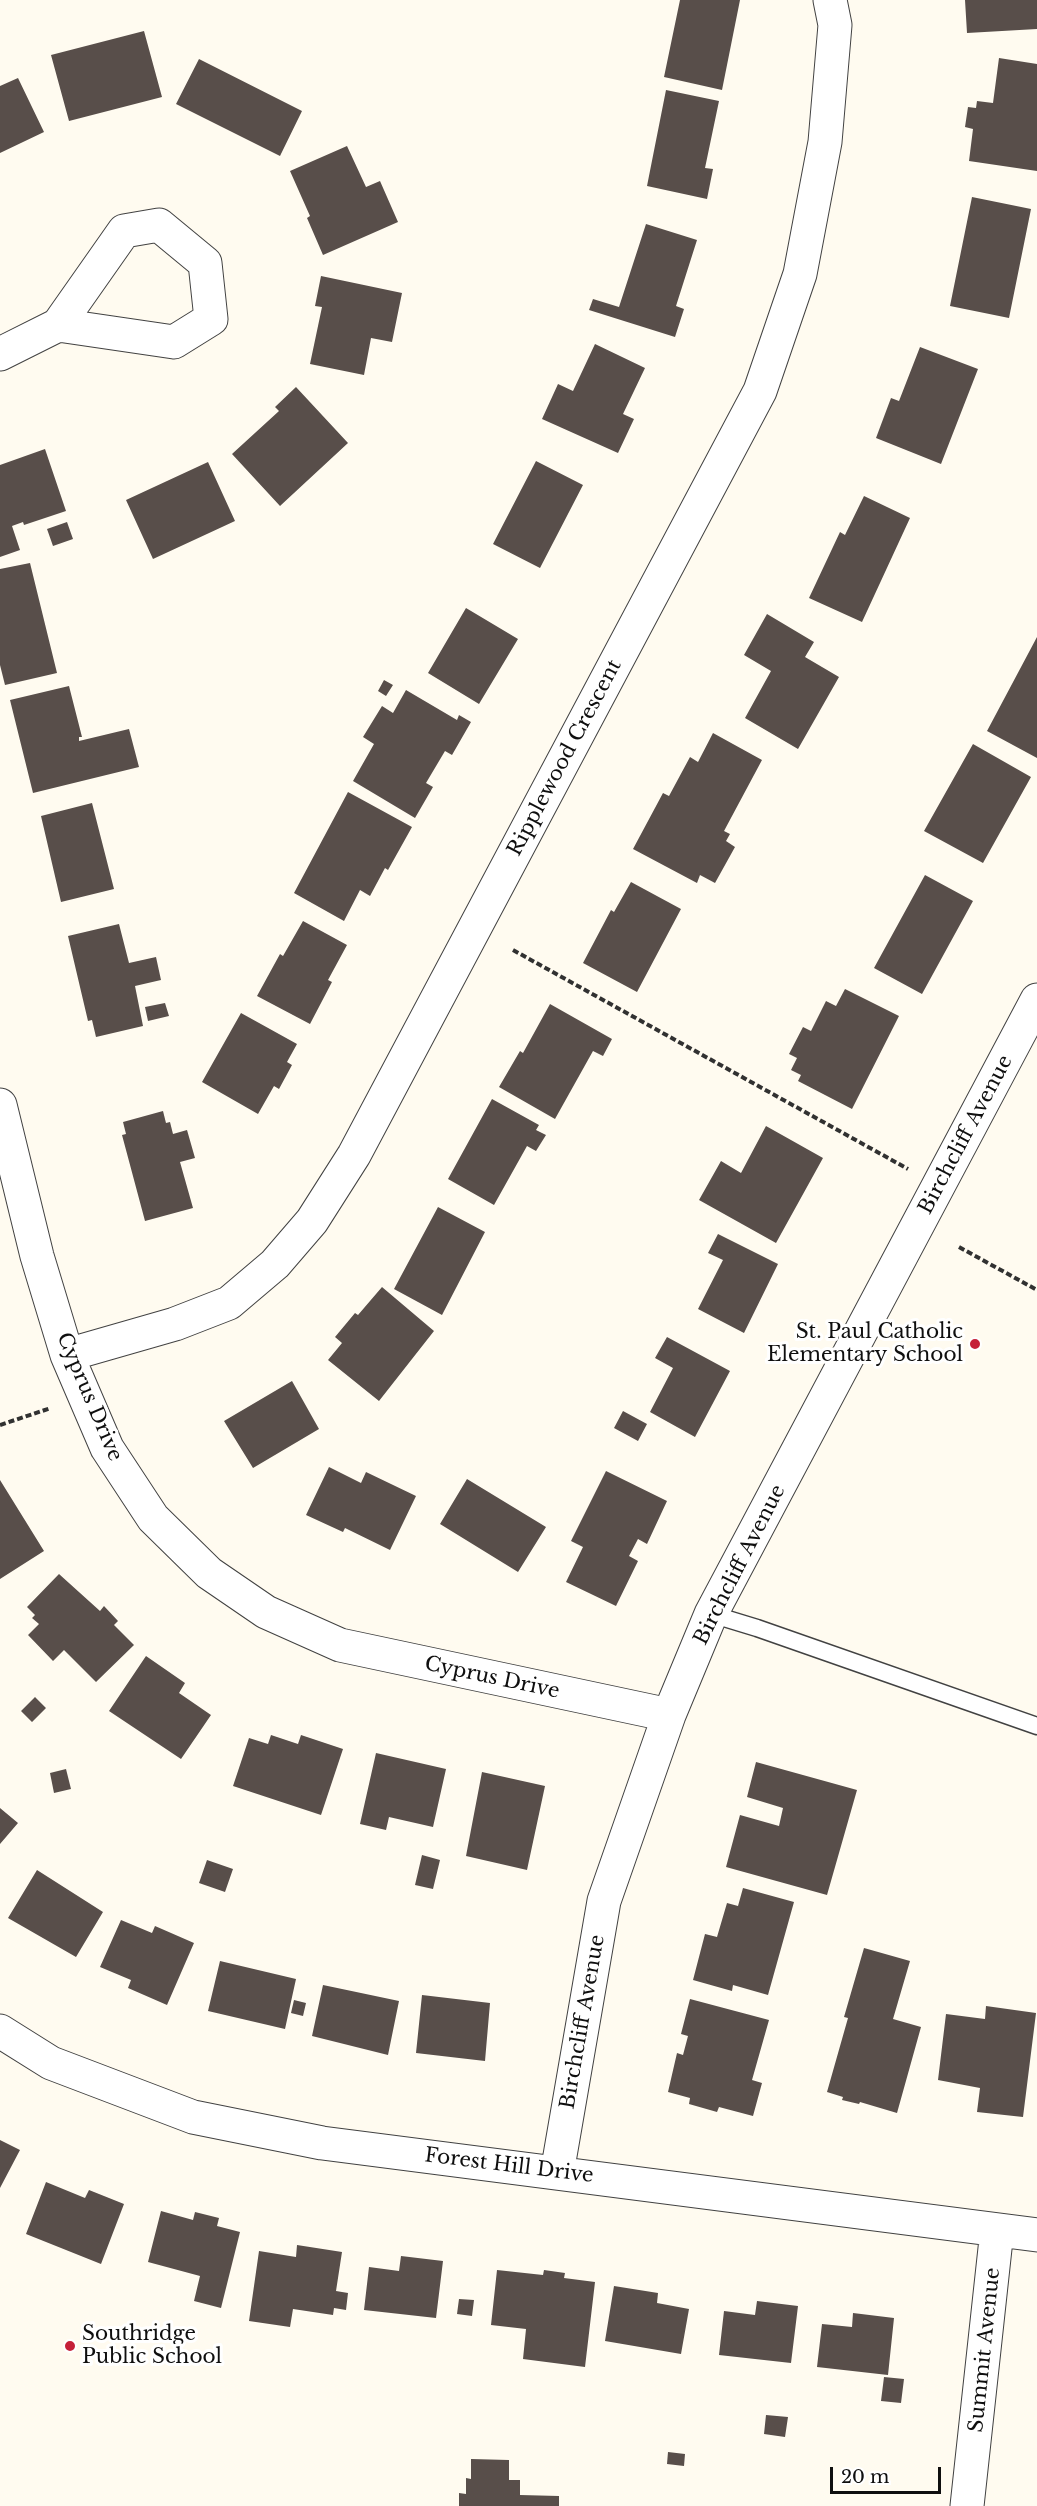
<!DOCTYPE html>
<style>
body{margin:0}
#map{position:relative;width:1037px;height:2506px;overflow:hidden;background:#fffbf0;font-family:"Libre Baskerville",serif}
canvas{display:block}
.scale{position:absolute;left:830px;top:2467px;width:111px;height:27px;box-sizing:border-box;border:3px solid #0f0f0f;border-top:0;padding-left:8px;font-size:18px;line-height:21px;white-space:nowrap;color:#0f0f0f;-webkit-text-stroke:4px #fff;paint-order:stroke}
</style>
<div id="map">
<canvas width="1037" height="2506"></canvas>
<div class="scale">20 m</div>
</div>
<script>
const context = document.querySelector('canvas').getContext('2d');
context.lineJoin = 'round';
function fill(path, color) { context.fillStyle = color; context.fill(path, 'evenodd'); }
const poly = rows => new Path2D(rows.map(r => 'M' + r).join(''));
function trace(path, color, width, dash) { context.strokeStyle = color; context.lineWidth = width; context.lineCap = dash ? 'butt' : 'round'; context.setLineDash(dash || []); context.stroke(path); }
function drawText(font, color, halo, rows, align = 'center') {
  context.font = font + ' "Libre Baskerville",serif'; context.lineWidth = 6; context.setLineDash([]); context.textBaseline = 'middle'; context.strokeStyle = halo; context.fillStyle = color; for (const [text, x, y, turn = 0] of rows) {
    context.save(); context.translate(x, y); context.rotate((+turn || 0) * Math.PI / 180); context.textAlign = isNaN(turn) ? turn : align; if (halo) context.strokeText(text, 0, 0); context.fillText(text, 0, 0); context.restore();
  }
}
const building = poly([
 [680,0,740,0,722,90,664,77],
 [965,0,1037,0,1037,29,967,33],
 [144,31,162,97,69,121,51,55],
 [999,58,1037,64,1037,171,969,161,973,129,965,127,968,107,976,108,977,101,993,103],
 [199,59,302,111,280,156,176,104],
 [18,78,44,132,0,153,0,86],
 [666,90,719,101,705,168,713,169,707,199,647,186],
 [347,146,366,187,380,181,398,222,323,255,307,218,310,216,290,171],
 [972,197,1031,209,1009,318,950,306],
 [646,224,697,240,676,306,684,309,675,337,589,310,593,299,619,307],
 [321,276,402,293,392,342,371,338,364,375,310,364,322,307,315,306],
 [595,344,645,368,623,414,634,419,618,453,542,419,558,384,573,391],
 [920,347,978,369,941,464,876,438,891,398,899,401],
 [296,387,348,443,280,506,232,454,279,411,275,407],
 [45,449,66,511,24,525,23,522,12,526,20,550,0,557,0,465],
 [536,461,583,485,540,568,493,544],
 [208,462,235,521,153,559,126,500],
 [864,496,910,518,862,622,809,598,840,532,845,535],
 [67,522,73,539,53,546,47,529],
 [30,563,57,673,5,685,0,665,0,569],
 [466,608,518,639,479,704,428,673],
 [767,614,814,642,805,657,839,677,798,749,745,718,771,671,744,655],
 [1037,637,1037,758,987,731],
 [384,680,393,685,386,696,378,691],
 [69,686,82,737,79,737,79,741,129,729,139,767,33,793,10,700],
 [406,690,457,720,459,715,471,722,452,755,445,751,426,783,433,787,415,818,353,781,374,744,363,737,382,706,393,713],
 [713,733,762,760,724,831,730,834,726,841,735,847,715,883,700,875,697,883,633,849,663,793,669,796,690,757,698,762],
 [973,744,1031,777,983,863,924,831],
 [348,792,412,827,388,870,385,868,370,896,360,890,344,921,294,893],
 [92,803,114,889,61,902,41,816],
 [925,875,973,901,922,994,874,968],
 [631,882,681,909,637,992,583,963,611,910,614,912],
 [303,921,347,945,328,980,332,982,310,1024,257,996,280,954,283,956],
 [119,924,129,963,156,957,161,980,135,986,143,1026,96,1037,92,1020,88,1021,68,936],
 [845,989,899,1016,852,1109,798,1081,801,1075,791,1070,797,1058,789,1054,803,1027,811,1031,826,1001,836,1006],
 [165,1003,169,1016,148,1021,145,1007],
 [550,1004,612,1039,603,1056,593,1051,555,1119,499,1087,520,1051,523,1053],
 [241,1013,297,1044,287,1062,292,1065,279,1089,274,1086,258,1114,202,1082],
 [492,1099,539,1125,536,1130,546,1135,536,1151,527,1146,494,1205,448,1179],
 [163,1111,166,1123,170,1122,173,1134,187,1130,195,1158,180,1162,193,1208,145,1221,122,1135,126,1134,123,1122],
 [766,1126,823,1158,776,1243,699,1200,721,1161,741,1173],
 [438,1207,485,1232,442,1315,394,1289],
 [718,1234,778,1264,744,1333,698,1309,723,1260,708,1253],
 [382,1287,434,1331,379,1401,328,1360,342,1343,335,1337,355,1313,358,1315],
 [667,1337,730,1371,695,1437,650,1412,673,1368,655,1358],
 [292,1381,319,1429,253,1468,224,1421],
 [623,1411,647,1424,638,1441,614,1428],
 [329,1467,361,1483,366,1472,416,1496,390,1550,345,1528,343,1532,306,1515],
 [606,1471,667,1501,647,1544,638,1539,629,1556,638,1561,616,1606,566,1582,583,1547,571,1541],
 [467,1479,546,1527,518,1572,440,1524],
 [0,1480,44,1551,0,1579],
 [59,1574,100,1611,104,1606,118,1621,114,1625,134,1645,96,1682,64,1650,53,1661,28,1635,39,1624,32,1618,35,1615,27,1607],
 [146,1656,185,1683,179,1693,211,1715,181,1759,109,1711],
 [35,1697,46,1708,32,1722,21,1711],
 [271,1735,298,1744,301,1735,343,1749,321,1815,233,1786,249,1738,268,1744],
 [376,1753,446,1769,433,1827,389,1817,386,1830,360,1824],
 [756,1762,857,1790,827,1895,726,1867,740,1815,779,1826,783,1808,747,1797],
 [66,1769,71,1789,54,1793,50,1773],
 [482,1772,545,1786,527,1870,466,1856],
 [0,1808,18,1823,0,1844],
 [422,1855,440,1860,433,1889,415,1885],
 [207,1860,233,1869,225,1892,199,1883],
 [37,1870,103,1912,76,1957,8,1918],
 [743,1888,794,1902,768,1995,733,1985,732,1991,693,1980,705,1934,717,1937,727,1903,738,1906],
 [121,1920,152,1933,155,1926,194,1943,167,2005,128,1988,131,1980,100,1967],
 [864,1948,910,1961,893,2019,921,2027,897,2113,860,2102,859,2104,842,2100,843,2097,827,2092,848,2018,844,2017],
 [220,1961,296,1979,285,2029,208,2011],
 [323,1985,399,2001,388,2055,312,2036],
 [422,1995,490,2003,485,2061,416,2053],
 [690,1999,769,2020,752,2080,762,2083,753,2116,719,2107,717,2112,689,2104,690,2098,668,2092,677,2053,683,2055,688,2036,681,2034],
 [294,2000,306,2003,303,2016,291,2013],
 [986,2006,1036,2013,1023,2117,977,2112,980,2088,938,2080,946,2014,985,2019],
 [0,2140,20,2150,0,2188],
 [46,2182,85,2198,89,2190,124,2204,101,2264,26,2234],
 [161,2211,193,2220,195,2212,219,2218,217,2226,240,2232,221,2308,194,2301,200,2276,148,2262],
 [297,2245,342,2252,336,2291,348,2293,346,2310,334,2308,333,2315,293,2309,290,2327,249,2321,259,2251,296,2257],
 [401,2256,443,2261,436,2318,364,2310,369,2267,399,2271],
 [497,2270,543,2275,544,2270,565,2273,564,2278,595,2282,585,2367,523,2359,526,2329,491,2325],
 [614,2286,658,2293,657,2303,689,2309,681,2354,605,2341],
 [459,2299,474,2300,472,2316,457,2314],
 [757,2301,798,2306,791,2363,719,2355,724,2311,755,2315],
 [853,2313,894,2318,888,2375,817,2367,822,2324,852,2327],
 [884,2377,904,2379,901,2403,881,2401],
 [766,2415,788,2417,785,2437,764,2434],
 [668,2452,685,2454,684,2466,667,2464],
 [471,2459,509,2460,509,2480,520,2480,520,2495,559,2496,559,2506,459,2506,459,2493,466,2494,466,2478,471,2479]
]);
const path = poly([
 [513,950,908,1169],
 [959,1247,1037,1290],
 [0,1425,51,1408]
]);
const service = poly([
 [711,1614,757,1628,1037,1726]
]);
const minor = poly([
 [0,354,58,325,124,231,159,225,205,263,211,319,174,342,58,325],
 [0,1105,37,1256,67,1355,107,1448,153,1518,209,1573,266,1612,340,1645,669,1715],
 [67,1355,175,1324,229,1303,275,1264,312,1221,354,1155,760,391,800,274,825,142,835,25,830,0],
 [0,2031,51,2063,193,2117,322,2143,1037,2235],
 [557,2173,604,1901,669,1715,711,1614,1037,1000],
 [967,2506,997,2230]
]);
const markers = [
 [975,1344,6,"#c52038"],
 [70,2346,6,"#c52038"]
];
const streetNames = [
 ["Ripplewood Crescent",565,758,-62],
 ["Birchcliff Avenue",966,1135,-62],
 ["Cyprus Drive",89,1397,67],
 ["Birchcliff Avenue",740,1565,-63],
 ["Cyprus Drive",492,1678,12],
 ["Birchcliff Avenue",583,2022,-80],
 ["Forest Hill Drive",509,2166,7],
 ["Summit Avenue",985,2350,-84]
];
const poiNames = [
 ["St. Paul Catholic",963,1332],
 ["Elementary School",963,1355],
 ["Southridge",82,2334,"left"],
 ["Public School",82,2357,"left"]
];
fill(building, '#584e4a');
trace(service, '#424242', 19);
trace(minor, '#424242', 35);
trace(path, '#313131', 4, [6, 3]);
trace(service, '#fff', 16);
trace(minor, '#fff', 33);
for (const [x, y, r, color] of markers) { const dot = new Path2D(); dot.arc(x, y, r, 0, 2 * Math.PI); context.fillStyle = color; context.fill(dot); trace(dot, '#fff', 2); }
drawText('20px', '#0f0f0f', '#fff', streetNames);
drawText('20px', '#0f0f0f', '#fff', poiNames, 'right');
</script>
